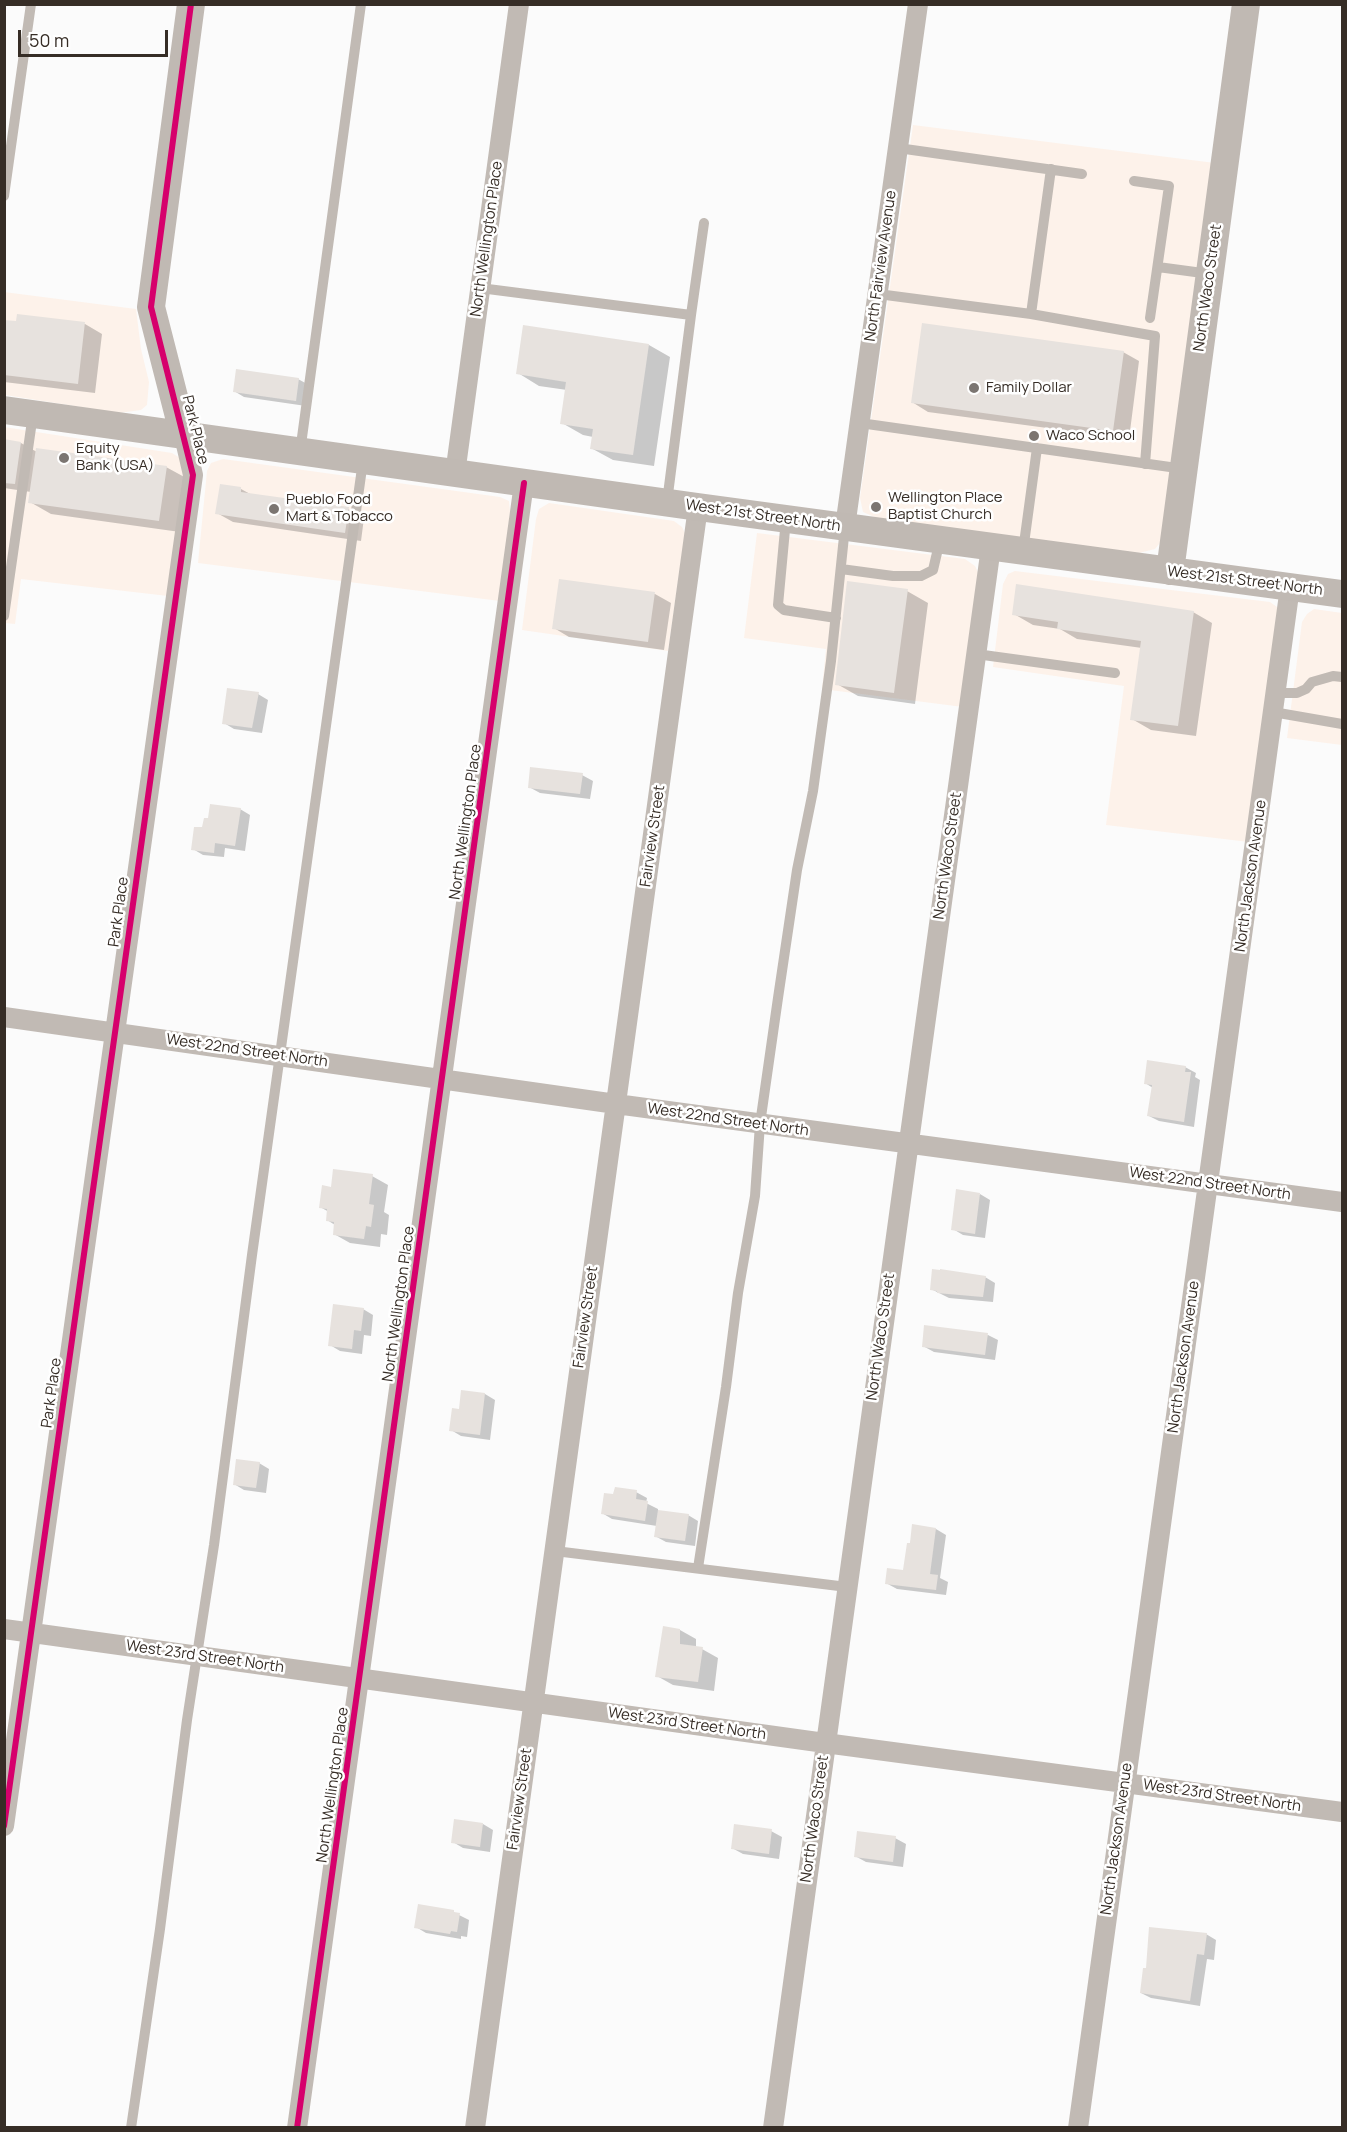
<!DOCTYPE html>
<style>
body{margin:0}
#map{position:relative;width:1347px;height:2132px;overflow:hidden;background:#fbfbfb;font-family:Manrope,sans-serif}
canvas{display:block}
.frame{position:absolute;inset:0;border:6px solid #362d26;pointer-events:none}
.scale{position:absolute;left:18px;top:30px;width:150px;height:27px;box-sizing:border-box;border:3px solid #362d26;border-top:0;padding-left:8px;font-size:18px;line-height:21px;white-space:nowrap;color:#362d26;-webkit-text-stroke:4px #fff;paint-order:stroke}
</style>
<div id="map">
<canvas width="1347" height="2132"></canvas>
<div class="frame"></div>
<div class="scale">50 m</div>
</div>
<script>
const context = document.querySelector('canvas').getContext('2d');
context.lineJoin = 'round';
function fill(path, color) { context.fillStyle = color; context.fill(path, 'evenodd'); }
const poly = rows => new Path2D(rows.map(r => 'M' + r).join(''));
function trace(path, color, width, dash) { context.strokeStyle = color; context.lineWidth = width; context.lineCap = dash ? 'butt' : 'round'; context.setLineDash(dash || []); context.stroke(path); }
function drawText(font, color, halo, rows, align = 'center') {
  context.font = font + ' Manrope,sans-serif'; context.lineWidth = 5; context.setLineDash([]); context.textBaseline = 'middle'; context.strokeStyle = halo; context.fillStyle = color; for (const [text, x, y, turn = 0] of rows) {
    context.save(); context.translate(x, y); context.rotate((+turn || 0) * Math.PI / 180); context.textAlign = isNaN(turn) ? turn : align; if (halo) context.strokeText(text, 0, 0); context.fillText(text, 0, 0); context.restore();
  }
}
const built = poly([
 [913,125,1215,163,1164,538,1155,549,1139,553,879,519,863,512,860,498],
 [4,292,136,309,141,349,149,382,147,405,141,410,119,413,5,395],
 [4,427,172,453,180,458,184,467,168,596,21,579,15,624,5,623],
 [223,459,500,497,509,501,510,512,500,601,198,563,207,471,211,463],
 [549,503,674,521,682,527,685,533,668,651,522,630,536,519,539,509],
 [757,533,965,559,975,566,979,574,963,707,822,689,826,649,744,638],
 [1015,571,1270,602,1277,607,1279,614,1249,842,1106,825,1124,686,993,667,1003,584,1008,574],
 [1314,609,1342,613,1342,745,1287,738,1302,622,1307,614]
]);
const shadow = poly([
 [18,315,85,324,102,334,95,393,4,382,4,322,18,323],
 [649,345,670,357,654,466,613,460,591,448,593,437,583,435,562,423,567,390,539,386,518,373],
 [1123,352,1139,361,1129,439,928,412,912,402],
 [298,379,309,385,306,406,244,397,234,391],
 [4,441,21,443,37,452,166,467,188,479,180,532,51,514,30,502,31,492,4,488],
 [241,489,252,495,348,509,364,518,361,541,233,522,217,513],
 [560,580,655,594,671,603,664,650,569,637,554,628],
 [907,591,928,603,915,704,858,696,837,684],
 [1193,612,1212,623,1196,736,1151,730,1132,719,1142,648,1077,639,1060,629,1033,625,1014,614],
 [258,694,268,700,262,733,234,729,224,723],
 [582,775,593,781,590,799,540,793,529,787],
 [240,809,250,815,245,851,225,848,224,857,203,855,193,849,204,829],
 [1185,1067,1196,1073,1195,1077,1200,1080,1194,1127,1159,1121,1149,1116,1153,1088,1145,1083],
 [372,1176,388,1185,384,1212,389,1215,387,1235,381,1234,380,1247,350,1243,334,1234,335,1225,327,1220,329,1212,320,1207,332,1188],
 [980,1194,990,1200,985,1238,963,1235,953,1229],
 [985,1277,995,1283,993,1302,949,1298,931,1289],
 [363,1309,373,1315,371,1336,364,1335,362,1354,340,1351,330,1345],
 [988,1335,998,1340,995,1360,934,1352,923,1346],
 [463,1391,485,1394,495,1400,490,1440,461,1436,451,1430,460,1410],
 [259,1463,269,1469,266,1493,244,1490,234,1484],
 [636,1492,647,1498,646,1503,658,1509,658,1511,688,1515,698,1521,695,1546,666,1542,655,1536,657,1526,612,1519,602,1513,615,1496],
 [914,1526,936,1529,946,1535,940,1578,948,1582,946,1595,897,1589,886,1583,904,1572],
 [680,1630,696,1639,696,1648,702,1649,718,1658,714,1691,673,1685,657,1676],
 [483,1824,493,1830,490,1852,463,1848,453,1842],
 [771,1831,782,1837,779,1859,743,1854,732,1848],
 [895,1838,906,1844,903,1867,866,1862,855,1856],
 [453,1912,469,1920,467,1937,461,1936,461,1939,426,1933,416,1927],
 [1206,1934,1216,1940,1214,1960,1207,1959,1200,2006,1151,1998,1141,1993]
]);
const building = poly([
 [17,314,85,322,78,384,4,375,4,320,16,321],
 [922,323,1124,351,1113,431,911,403],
 [523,325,649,344,633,455,590,449,593,429,560,424,566,382,516,374],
 [236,369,299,378,296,401,233,392],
 [4,439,21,442,15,484,4,483],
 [36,448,167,466,159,521,28,503],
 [220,484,241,487,241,492,349,507,345,533,215,514],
 [559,579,655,592,648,642,552,629],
 [847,581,908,589,894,693,835,685],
 [1016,584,1194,611,1178,726,1130,720,1141,641,1057,629,1058,622,1012,615],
 [227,688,259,692,252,728,222,724],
 [530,767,583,773,580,794,528,788],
 [210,804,241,808,235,846,215,843,214,853,191,850,194,827,202,827,204,818,208,818],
 [1147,1060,1186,1066,1185,1072,1191,1072,1184,1122,1147,1116,1152,1085,1144,1084],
 [333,1169,373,1174,369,1204,374,1205,371,1227,366,1226,364,1239,333,1235,334,1222,326,1221,327,1209,319,1208,322,1185,331,1187],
 [956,1189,980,1193,975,1234,951,1230],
 [932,1269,940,1270,940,1269,986,1276,983,1297,937,1293,937,1291,930,1290],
 [333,1304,364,1308,361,1331,354,1330,352,1349,328,1346],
 [924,1325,988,1333,985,1355,922,1347],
 [461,1390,485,1393,480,1435,449,1431,452,1408,459,1409],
 [236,1459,260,1462,256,1488,233,1485],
 [615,1487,637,1490,636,1499,648,1501,645,1521,601,1514,604,1493,613,1494],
 [658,1510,689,1514,685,1541,654,1537],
 [912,1524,936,1528,930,1574,938,1575,936,1590,885,1584,887,1568,903,1570,907,1543,910,1543],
 [663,1626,680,1629,680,1644,703,1647,698,1682,655,1677],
 [454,1819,483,1823,480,1847,451,1843],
 [734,1824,772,1829,769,1854,731,1849],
 [857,1831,896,1836,893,1862,854,1857],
 [418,1904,454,1910,454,1912,460,1913,457,1932,451,1931,450,1934,414,1928],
 [1149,1927,1207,1933,1204,1955,1197,1954,1190,2001,1140,1993,1143,1968,1146,1968]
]);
const lane = poly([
 [898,148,1082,174],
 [1134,181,1169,186,1150,318],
 [4,196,31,4],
 [1158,267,1210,274],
 [480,288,691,315,667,502],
 [878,294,1031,314,1155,336,1145,464],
 [1031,314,1051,169],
 [691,315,704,223],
 [860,423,1184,469],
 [300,452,361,4],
 [786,519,778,605,784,610,836,618],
 [1023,551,1037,448],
 [841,569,893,576,921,576,933,570,940,540],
 [4,616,33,414],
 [976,654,1115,673],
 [1275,693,1297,693,1306,689,1312,682,1333,676,1342,677],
 [1273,712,1342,724],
 [555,1551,847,1587],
 [698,1568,726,1387,738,1293,755,1196,760,1124,778,998,797,870,813,791,831,661,845,527],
 [131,2128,160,1929,187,1720,214,1545,252,1255,363,461]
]);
const street = poly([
 [455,474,519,4],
 [845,527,918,4],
 [4,1017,616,1104,1342,1202],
 [4,1629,825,1743,1342,1812],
 [4,1826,193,475,184,436],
 [297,2128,524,483],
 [475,2128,698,507],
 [773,2128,991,547],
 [1078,2128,1290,587]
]);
const secondary = poly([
 [4,410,698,507,1342,594],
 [184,436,151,307,191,4],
 [1170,571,1246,4]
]);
const cycleway = poly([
 [4,1826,193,475,151,307,191,4],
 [297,2128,524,483]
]);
const markers = [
 [974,388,6,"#7b7571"],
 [1034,436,6,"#7b7571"],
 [64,458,6,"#7b7571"],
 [876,507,6,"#7b7571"],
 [274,509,6,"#7b7571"]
];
const streetNames = [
 ["North Wellington Place",487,239,-82],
 ["North Fairview Avenue",881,266,-82],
 ["North Waco Street",1208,288,-82],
 ["Park Place",195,430,76],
 ["West 21st Street North",763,516,8],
 ["West 21st Street North",1245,581,7],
 ["North Wellington Place",466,822,-82],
 ["Fairview Street",653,836,-82],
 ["North Waco Street",948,856,-82],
 ["North Jackson Avenue",1251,876,-82],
 ["Park Place",119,912,-82],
 ["West 22nd Street North",247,1051,8],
 ["West 22nd Street North",728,1120,8],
 ["West 22nd Street North",1210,1184,8],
 ["North Wellington Place",399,1304,-82],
 ["Fairview Street",586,1317,-82],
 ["North Waco Street",881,1337,-82],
 ["North Jackson Avenue",1184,1357,-82],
 ["Park Place",52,1393,-82],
 ["West 23rd Street North",205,1657,8],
 ["West 23rd Street North",687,1724,8],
 ["North Wellington Place",333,1785,-82],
 ["West 23rd Street North",1222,1796,8],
 ["Fairview Street",520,1799,-82],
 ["North Waco Street",815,1819,-82],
 ["North Jackson Avenue",1117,1839,-82]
];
const poiNames = [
 ["Family Dollar",986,388],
 ["Waco School",1046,436],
 ["Equity",76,449],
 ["Bank (USA)",76,466],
 ["Wellington Place",888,498],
 ["Baptist Church",888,515],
 ["Pueblo Food",286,500],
 ["Mart & Tobacco",286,517]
];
fill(built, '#fdf2ea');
fill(shadow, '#0003');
fill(building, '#e7e2de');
trace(lane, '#c1bab4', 10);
trace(street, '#c1bab4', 20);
trace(secondary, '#c0b9b3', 28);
trace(cycleway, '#d6006c', 6);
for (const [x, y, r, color] of markers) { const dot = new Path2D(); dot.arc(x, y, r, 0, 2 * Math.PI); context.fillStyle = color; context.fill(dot); trace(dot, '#fff', 2); }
drawText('15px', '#362d26', '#fff', streetNames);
drawText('15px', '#362d26', '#fff', poiNames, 'left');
</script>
